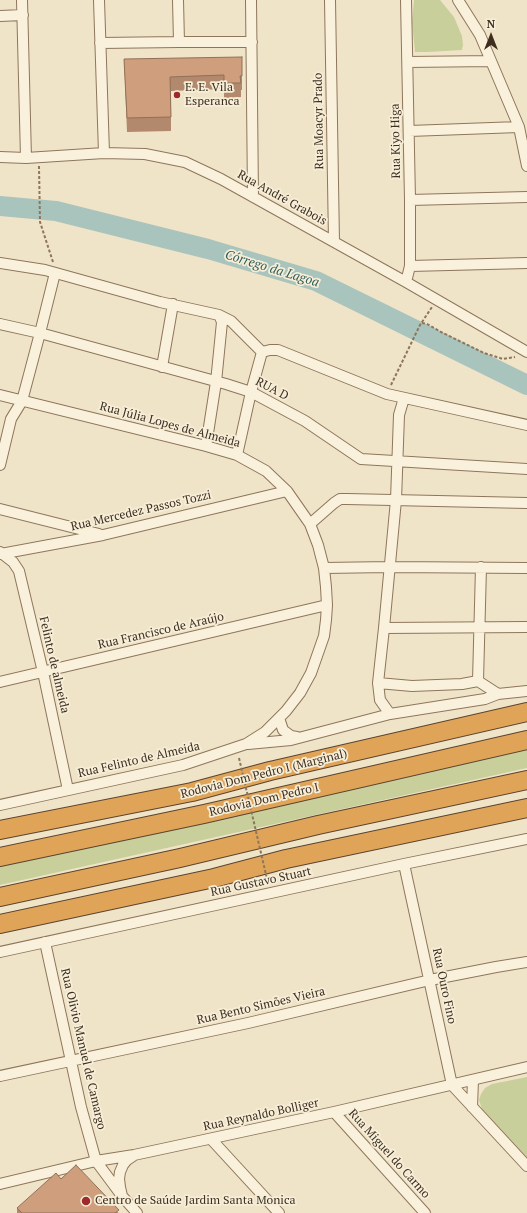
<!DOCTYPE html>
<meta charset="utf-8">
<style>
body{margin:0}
#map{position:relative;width:527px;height:1213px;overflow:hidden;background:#f0e4c8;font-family:"PT Serif",serif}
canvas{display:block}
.north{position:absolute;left:471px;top:16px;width:40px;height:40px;-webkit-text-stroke:3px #f7eed8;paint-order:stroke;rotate:0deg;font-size:11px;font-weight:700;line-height:16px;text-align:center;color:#3d2e20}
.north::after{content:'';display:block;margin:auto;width:14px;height:18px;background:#3d2e20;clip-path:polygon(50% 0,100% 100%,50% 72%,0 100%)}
</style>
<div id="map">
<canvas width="527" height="1213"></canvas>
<div class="north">N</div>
</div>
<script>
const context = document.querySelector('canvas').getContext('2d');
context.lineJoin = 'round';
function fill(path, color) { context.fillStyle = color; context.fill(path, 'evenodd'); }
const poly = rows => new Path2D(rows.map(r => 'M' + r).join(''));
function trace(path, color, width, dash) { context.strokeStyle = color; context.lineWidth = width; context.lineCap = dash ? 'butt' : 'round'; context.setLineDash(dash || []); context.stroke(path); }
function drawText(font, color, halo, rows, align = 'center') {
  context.font = font + ' "PT Serif",serif'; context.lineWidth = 3.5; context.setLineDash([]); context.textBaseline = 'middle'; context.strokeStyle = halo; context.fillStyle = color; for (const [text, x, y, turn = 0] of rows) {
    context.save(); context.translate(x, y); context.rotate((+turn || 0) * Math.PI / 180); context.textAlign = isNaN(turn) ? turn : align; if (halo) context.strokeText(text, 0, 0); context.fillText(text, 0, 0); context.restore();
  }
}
const green = poly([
 [414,0,440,0,454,17,462,36,463,45,462,50,428,52,415,52,412,22],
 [527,748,527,768,0,885,0,865],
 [527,1077,527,1157,482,1109,479,1100,481,1094,485,1088,492,1084]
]);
const river = poly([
 [0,206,56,211,208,249,316,281,527,385]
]);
const path = poly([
 [39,166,40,222,53,262],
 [422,323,427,324,441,332,484,353,503,359,515,357],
 [391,385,420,325,432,307]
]);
const street = poly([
 [22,0,26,158],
 [99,0,104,153],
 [178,0,179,42],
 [251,0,253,197],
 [330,0,334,242],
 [458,0,480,35,519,127,527,166],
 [0,16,23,15],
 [100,43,179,42,252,42],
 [408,62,491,61],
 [409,131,519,127],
 [0,157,26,158,104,153,145,154,185,162,221,179,406,282,527,352],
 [410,200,527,197],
 [0,263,45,270,160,302,219,315,222,322,216,382,206,446],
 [410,266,527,263],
 [406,282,410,266,410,200,406,0],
 [219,315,231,321,262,352],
 [0,324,40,333,226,384,251,392,305,421,361,459,527,469],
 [262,352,270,350,278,350,387,394,527,425],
 [162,367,173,304],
 [0,395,206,446,237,455,266,471,287,491,310,524,318,545,324,568,326,587,327,605,326,620,324,636,311,673,300,693,286,711,265,732,246,744,183,765,0,805],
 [237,455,251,392,262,352],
 [0,465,11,419,22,401,40,333,55,273],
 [0,509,99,534],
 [310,524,334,503,340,499,347,499,527,503],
 [0,552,13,562,19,571,43,672,68,790],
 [0,554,103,535,287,491],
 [324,568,389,567,527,568],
 [384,628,527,627],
 [478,681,481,567],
 [0,682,327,605],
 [378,683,412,686,462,684,478,681,498,694],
 [390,714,380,700,378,683,384,628,396,500,399,415,404,398],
 [279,718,283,730,291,736,297,737],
 [248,744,291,740,390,714,485,699,498,694,527,691],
 [404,864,452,1085,527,1166],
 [45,942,81,1107,96,1161,122,1196],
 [0,952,404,864,527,839],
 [0,1076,248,1023,430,980,496,967,527,962],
 [472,1107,473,1080],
 [334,1112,425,1213],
 [211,1139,279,1213],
 [133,1156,127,1160,123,1165,120,1172,119,1179,120,1187,122,1196,137,1213],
 [0,1184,96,1161,134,1155,334,1112,527,1067]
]);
const highway = poly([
 [0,830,192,792,270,771,527,712],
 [0,857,204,814,527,740],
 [0,897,180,858,318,825,527,780],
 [0,924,214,878,286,859,527,808]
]);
const pathBridge = poly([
 [239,758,267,879]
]);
const wall = poly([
 [124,59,242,76,242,90,241,90,241,97,224,98,224,89,171,91,171,131,127,132],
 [61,1179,119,1213,17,1213,17,1208]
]);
const building = poly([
 [242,57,242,76,240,76,241,83,224,83,224,75,170,77,171,117,127,118,124,59,242,57],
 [76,1165,119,1210,115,1213,22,1213,17,1208,56,1173,61,1179,76,1165]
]);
const markers = [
 [177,95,4,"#9e2a2b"],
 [86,1201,5,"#9e2a2b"]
];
const poiNames = [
 ["E. E. Vila",185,88],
 ["Esperanca",185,102],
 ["Centro de Saúde Jardim Santa Monica",95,1201]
];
const streetNames = [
 ["Rua Moacyr Prado",319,121,-91],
 ["Rua Kiyo Higa",396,141,-91],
 ["Rua André Grabois",282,198,29],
 ["RUA D",272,389,27],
 ["Rua Júlia Lopes de Almeida",170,425,15],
 ["Rua Mercedez Passos Tozzi",141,511,-13],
 ["Rua Francisco de Araújo",161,631,-13],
 ["Felinto de almeida",54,665,77],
 ["Rua Felinto de Almeida",139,760,-13],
 ["Rodovia Dom Pedro I (Marginal)",264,774,-14],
 ["Rodovia Dom Pedro I",264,800,-13],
 ["Rua Gustavo Stuart",261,882,-12],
 ["Rua Ouro Fino",444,986,78],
 ["Rua Bento Simões Vieira",261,1006,-13],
 ["Rua Olivio Manuel de Camargo",83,1049,77],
 ["Rua Reynaldo Bolliger",261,1115,-12],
 ["Rua Miguel do Carmo",389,1154,48]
];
const waterNames = [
 ["Córrego da Lagoa",272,269,17]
];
fill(green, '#c9cf9b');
trace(river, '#a9c4bc', 20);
trace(street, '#8d765c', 12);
trace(highway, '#5b4430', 20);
trace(path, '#8d765c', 2, [3, 2]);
trace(street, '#faf1dc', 10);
trace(highway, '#e0a458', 18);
trace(pathBridge, '#8d765c', 2, [3, 2]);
fill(wall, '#b2896c');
fill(building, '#cf9f7d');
trace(building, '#916f58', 1);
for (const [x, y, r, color] of markers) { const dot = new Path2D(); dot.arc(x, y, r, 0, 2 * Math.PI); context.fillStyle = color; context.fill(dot); trace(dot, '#f7eed8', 1.5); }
drawText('12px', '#3d2e20', '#f7eed8', poiNames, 'left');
drawText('12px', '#3d2e20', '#f7eed8', streetNames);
drawText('italic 13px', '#2f5d5a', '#f7eed8', waterNames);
</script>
